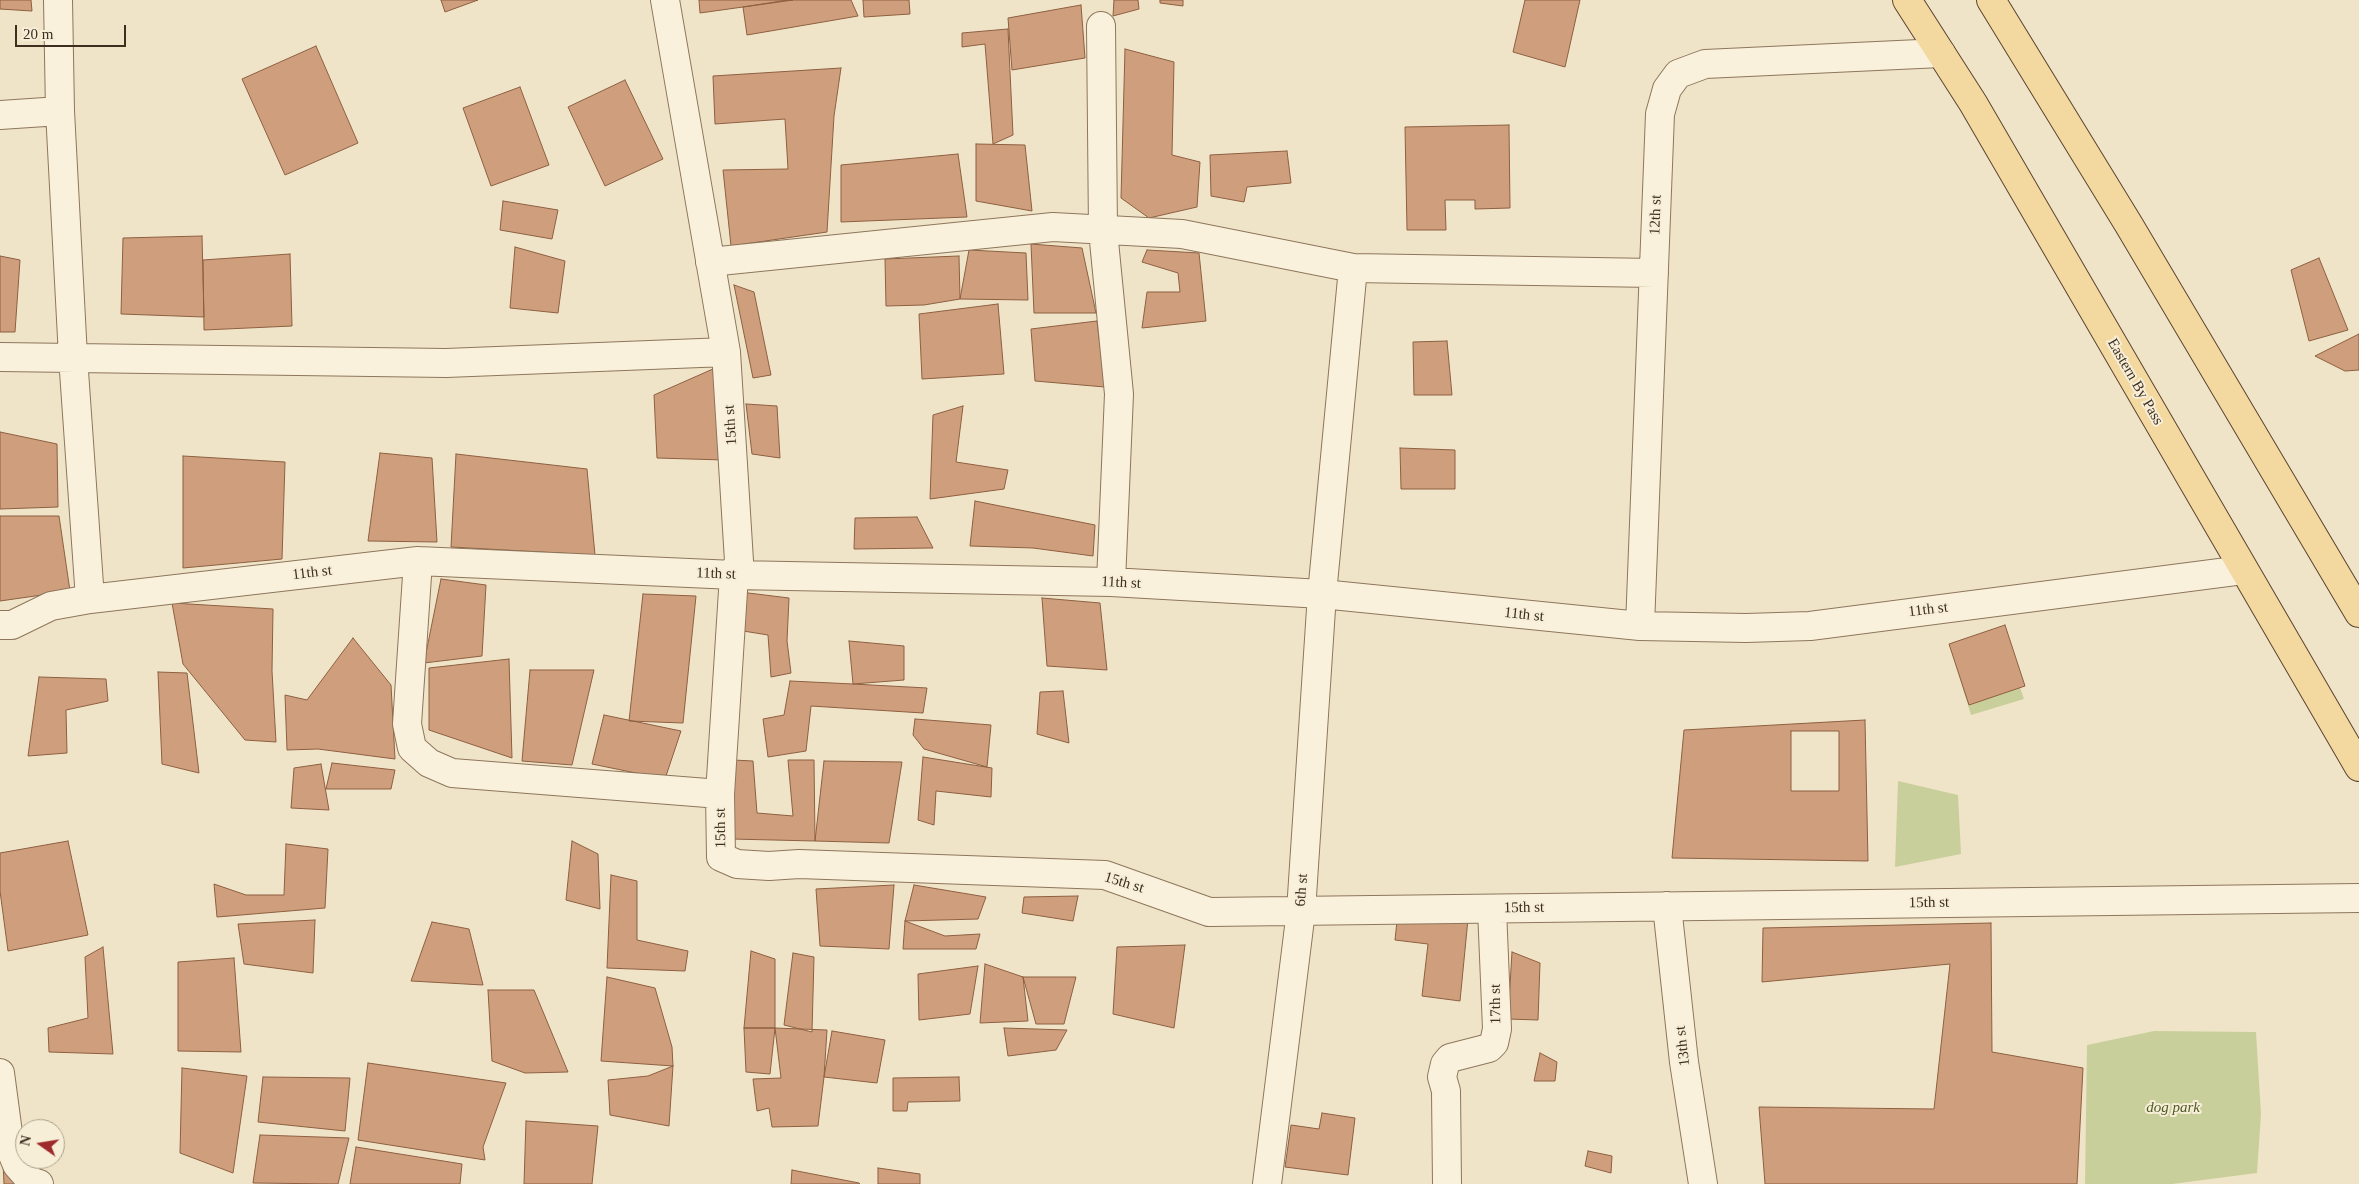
<!DOCTYPE html>
<style>
body{margin:0}
#map{position:relative;width:2359px;height:1184px;overflow:hidden;background:#f0e4c8;font-family:"Times New Roman",serif}
canvas{display:block}
.north{position:absolute;left:15px;top:1119px;width:50px;height:50px;box-sizing:border-box;background:#f7eed8;border:1px solid #ada18e;border-radius:50%;rotate:283deg;font-size:14px;font-weight:700;line-height:20px;text-align:center;color:#3d2e20}
.north::after{content:'';display:block;margin:auto;width:18px;height:22px;background:#9e2a2b;clip-path:polygon(50% 0,100% 100%,50% 72%,0 100%)}
.scale{position:absolute;left:15px;top:25px;width:111px;height:22px;box-sizing:border-box;border:2px solid #3d2e20;border-top:0;padding-left:6px;font-size:15px;line-height:18px;white-space:nowrap;color:#3d2e20;-webkit-text-stroke:4px #f7eed8;paint-order:stroke}
</style>
<div id="map">
<canvas width="2359" height="1184"></canvas>
<div class="north">N</div>
<div class="scale">20 m</div>
</div>
<script>
const context = document.querySelector('canvas').getContext('2d');
context.lineJoin = 'round';
function fill(path, color) { context.fillStyle = color; context.fill(path, 'evenodd'); }
const poly = rows => new Path2D(rows.map(r => 'M' + r).join(''));
function trace(path, color, width, dash) { context.strokeStyle = color; context.lineWidth = width; context.lineCap = dash ? 'butt' : 'round'; context.setLineDash(dash || []); context.stroke(path); }
function drawText(font, color, halo, rows, align = 'center') {
  context.font = font + ' "Times New Roman",serif'; context.lineWidth = 4; context.setLineDash([]); context.textBaseline = 'middle'; context.strokeStyle = halo; context.fillStyle = color; for (const [text, x, y, turn = 0] of rows) {
    context.save(); context.translate(x, y); context.rotate((+turn || 0) * Math.PI / 180); context.textAlign = isNaN(turn) ? turn : align; if (halo) context.strokeText(text, 0, 0); context.fillText(text, 0, 0); context.restore();
  }
}
const green = poly([
 [1999,627,2024,699,1971,715,1949,644],
 [1898,781,1958,795,1961,854,1895,867],
 [2154,1031,2256,1032,2261,1114,2257,1173,2172,1184,2085,1184,2087,1045]
]);
const building = poly([
 [0,0,31,0,32,11,0,9,0,0],
 [441,0,478,0,445,12,441,0],
 [699,0,793,0,700,13,699,0],
 [788,0,851,0,858,16,747,35,743,7,788,0],
 [863,0,909,0,910,14,864,17,863,0],
 [1114,0,1138,0,1139,9,1113,16,1114,0],
 [1160,0,1183,0,1183,6,1160,3,1160,0],
 [1525,0,1580,0,1565,67,1513,52,1525,0],
 [1081,5,1085,58,1012,70,1008,18,1081,5],
 [1008,29,1013,135,993,144,985,44,962,47,962,33,1008,29],
 [316,46,358,143,285,175,242,79,316,46],
 [1125,49,1174,62,1172,155,1200,162,1197,207,1149,218,1121,198,1125,49],
 [841,68,834,116,827,232,731,246,723,170,788,169,785,119,715,124,713,76,841,68],
 [625,80,663,159,605,186,568,107,625,80],
 [520,87,549,165,491,186,463,108,520,87],
 [1509,125,1510,208,1475,209,1475,200,1445,200,1446,230,1407,230,1405,127,1509,125],
 [976,144,1025,145,1032,211,976,201,976,144],
 [1287,151,1291,183,1247,187,1244,202,1211,196,1210,155,1287,151],
 [958,154,967,217,841,222,841,165,958,154],
 [503,201,558,210,552,239,500,230,503,201],
 [202,236,204,317,121,314,123,238,202,236],
 [1031,244,1082,248,1096,313,1034,313,1031,244],
 [515,247,565,261,558,313,510,308,515,247],
 [969,250,1026,253,1028,300,960,299,969,250],
 [1147,250,1199,253,1206,321,1142,328,1147,292,1180,292,1178,273,1142,262,1147,250],
 [290,254,292,326,204,330,203,260,290,254],
 [0,256,20,260,15,332,0,332,0,256],
 [959,256,960,299,924,305,886,306,885,259,959,256],
 [2319,258,2348,330,2309,341,2291,270,2319,258],
 [734,285,754,292,771,375,753,378,734,285],
 [998,304,1004,374,922,379,919,314,998,304],
 [1097,321,1105,387,1035,381,1031,329,1097,321],
 [2359,334,2359,370,2345,371,2315,356,2359,334],
 [1447,341,1452,395,1414,395,1413,342,1447,341],
 [722,365,724,460,657,458,654,395,722,365],
 [746,404,777,406,780,458,752,454,746,404],
 [963,406,956,462,1008,470,1004,489,930,499,933,415,963,406],
 [0,432,57,444,58,507,0,509,0,432],
 [1400,448,1455,450,1455,489,1401,489,1400,448],
 [380,453,432,458,437,542,368,541,380,453],
 [456,454,587,469,595,555,451,547,456,454],
 [183,456,285,462,282,559,183,568,183,456],
 [975,501,1095,525,1093,556,1033,548,970,546,975,501],
 [0,516,59,516,70,591,0,601,0,516],
 [917,517,933,548,854,549,855,518,917,517],
 [441,579,486,585,482,656,424,663,441,579],
 [740,592,789,598,787,641,791,673,771,677,768,635,737,630,740,592],
 [643,594,696,596,683,723,629,721,643,594],
 [1042,598,1100,603,1107,670,1047,666,1042,598],
 [172,603,273,609,272,671,276,742,245,740,183,664,172,603],
 [2005,625,2025,686,1969,705,1949,644,2005,625],
 [353,638,391,685,395,759,318,749,287,750,285,695,307,700,353,638],
 [849,641,904,646,904,680,853,684,849,641],
 [509,659,512,758,429,730,429,668,509,659],
 [530,670,594,670,572,765,522,761,530,670],
 [158,672,187,673,199,773,162,764,158,672],
 [39,677,106,679,108,701,66,710,67,753,28,756,39,677],
 [790,681,853,684,927,688,923,713,811,706,806,751,768,757,763,719,784,715,790,681],
 [1063,691,1069,743,1037,734,1040,692,1063,691],
 [604,715,681,731,665,779,592,764,604,715],
 [915,719,991,725,987,767,924,749,913,735,915,719],
 [1865,720,1868,861,1672,858,1684,730,1865,720],
 [1791,731,1839,731,1839,791,1791,791,1791,731],
 [923,757,992,768,991,797,936,791,934,825,918,820,923,757],
 [733,760,753,761,757,813,793,816,788,760,814,760,815,841,731,839,733,760],
 [824,761,902,762,889,843,815,841,824,761],
 [332,763,395,770,391,789,326,789,332,763],
 [321,764,329,810,291,808,294,768,321,764],
 [68,841,88,935,8,951,0,891,0,853,68,841],
 [572,841,598,854,600,909,566,900,572,841],
 [286,844,328,849,325,908,217,917,214,884,246,895,284,895,286,844],
 [611,875,637,881,637,940,688,951,685,971,607,968,611,875],
 [894,885,889,949,820,946,816,889,894,885],
 [914,885,986,897,978,919,905,921,914,885],
 [1078,896,1073,921,1022,913,1024,897,1078,896],
 [1398,912,1468,919,1460,1001,1422,996,1428,944,1395,940,1398,912],
 [315,920,313,973,244,964,238,924,315,920],
 [905,921,945,936,980,934,976,949,903,949,905,921],
 [432,922,469,929,483,985,411,981,432,922],
 [1991,923,1992,1052,2083,1068,2077,1184,1765,1184,1759,1107,1934,1109,1950,964,1762,982,1763,928,1991,923],
 [1185,945,1174,1028,1113,1014,1117,947,1185,945],
 [103,947,113,1054,49,1052,48,1028,88,1018,85,957,103,947],
 [751,951,775,959,775,1028,744,1028,751,951],
 [1512,952,1540,963,1538,1020,1508,1019,1512,952],
 [793,953,814,957,812,1032,784,1025,793,953],
 [234,958,241,1052,178,1051,178,962,234,958],
 [985,964,1023,977,1028,1021,980,1023,985,964],
 [978,966,970,1014,919,1020,918,974,978,966],
 [607,977,655,988,672,1047,673,1066,601,1061,607,977],
 [1023,977,1076,977,1064,1024,1036,1024,1023,977],
 [488,990,534,990,568,1072,525,1073,492,1061,488,990],
 [744,1028,775,1028,770,1074,746,1072,744,1028],
 [775,1028,827,1030,824,1077,818,1126,772,1127,769,1108,757,1111,753,1079,781,1078,775,1028],
 [1004,1028,1067,1030,1056,1050,1008,1056,1004,1028],
 [832,1031,885,1040,877,1083,824,1077,832,1031],
 [1540,1053,1557,1062,1555,1081,1534,1081,1540,1053],
 [368,1063,506,1083,483,1147,485,1160,358,1140,368,1063],
 [673,1066,669,1126,610,1115,608,1080,648,1076,673,1066],
 [182,1068,247,1076,233,1173,180,1153,182,1068],
 [263,1077,350,1078,345,1131,258,1122,263,1077],
 [959,1077,960,1101,908,1102,907,1111,893,1111,893,1078,959,1077],
 [1322,1113,1355,1118,1348,1175,1285,1167,1291,1125,1319,1129,1322,1113],
 [526,1121,598,1126,592,1184,524,1184,526,1121],
 [260,1135,349,1138,338,1184,253,1183,260,1135],
 [356,1147,462,1164,460,1184,350,1184,356,1147],
 [1588,1151,1612,1156,1611,1173,1585,1166,1588,1151],
 [3,1161,33,1184,4,1184,3,1161],
 [878,1168,920,1174,920,1184,878,1184,878,1168],
 [792,1170,859,1183,860,1184,791,1184,792,1170]
]);
const minor = poly([
 [58,0,60,111,73,357,90,599],
 [665,0,726,352,739,561,734,575,720,794,721,857,737,864,769,866,799,864,1105,875,1209,912,2359,898],
 [1101,26,1103,231,1119,394,1111,582],
 [0,115,60,111],
 [710,262,1053,227,1182,234,1353,268,1654,273],
 [0,357,446,363,726,352],
 [418,561,407,724,412,748,429,763,452,773,720,794],
 [0,625,12,625,51,606,90,599,418,561,734,575,1111,582,1322,594,1640,626,1746,628,1810,626,2243,570],
 [1640,626,1660,114,1667,89,1678,74,1705,64,1941,53],
 [1667,906,1684,1062,1703,1184],
 [0,1073,10,1148,17,1165,32,1182,39,1184],
 [1267,1184,1301,911,1322,594,1353,268],
 [1447,1184,1446,1091,1442,1077,1445,1064,1450,1058,1489,1048,1494,1043,1497,1029,1492,909]
]);
const primary = poly([
 [1907,0,1973,103,2359,767],
 [1991,0,2129,225,2359,613]
]);
const streetNames = [
 ["12th st",1656,215,-88],
 ["Eastern By Pass",2135,382,60],
 ["15th st",731,425,-94],
 ["11th st",312,573,-7],
 ["11th st",716,574,2],
 ["11th st",1121,583,3],
 ["11th st",1928,610,-7],
 ["11th st",1524,615,6],
 ["15th st",721,828,-91],
 ["15th st",1124,883,17],
 ["6th st",1302,890,-86],
 ["15th st",1929,903,-1],
 ["15th st",1524,908,-1],
 ["17th st",1496,1004,-91],
 ["13th st",1683,1046,-97]
];
const parkNames = [
 ["dog park",2173,1108]
];
fill(green, '#c9cf9b');
fill(building, '#cf9f7d');
trace(building, '#8d5f41', 1);
trace(minor, '#8d765c', 30);
trace(primary, '#5b4430', 30);
trace(minor, '#faf1dc', 28);
trace(primary, '#f3d9a0', 28);
drawText('15px', '#3d2e20', '#f7eed8', streetNames);
drawText('italic 15px', '#4d5a26', '#f7eed8', parkNames);
</script>
